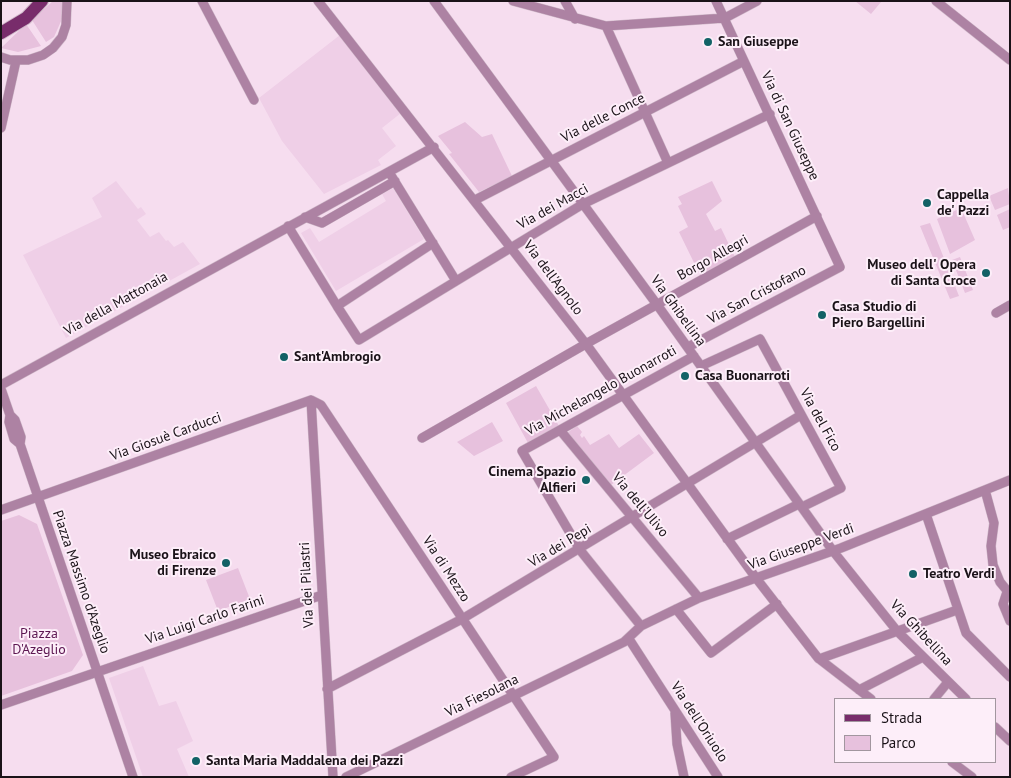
<!DOCTYPE html>
<meta charset="utf-8">
<style>
body{margin:0}
#map{position:relative;width:1011px;height:778px;overflow:hidden;background:#f6ddef;font-family:"PT Sans",sans-serif}
canvas{display:block}
.frame{position:absolute;inset:0;border:2px solid #1a1218;pointer-events:none}
.legend{position:absolute;left:834px;top:698px;width:162px;height:65px;box-sizing:border-box;background:#fdeef9;border:1px solid #a2969f;margin:0;padding:6px 9px;list-style:none;font-size:15px;color:#1a1218}
.legend li{display:flex;align-items:center;gap:10px;height:25px}
.legend b{width:25px;border:1px solid #a2969f}
</style>
<div id="map">
<canvas width="1011" height="778"></canvas>
<div class="frame"></div>
<ul class="legend">
<li><b style="height:6px;background:#782c6b"></b>Strada</li>
<li><b style="height:14px;background:#e7c1dd"></b>Parco</li>
</ul>
</div>
<script>
const context = document.querySelector('canvas').getContext('2d');
context.lineJoin = 'round';
function fill(path, color) { context.fillStyle = color; context.fill(path, 'evenodd'); }
const poly = rows => new Path2D(rows.map(r => 'M' + r).join(''));
function trace(path, color, width, dash) { context.strokeStyle = color; context.lineWidth = width; context.lineCap = dash ? 'butt' : 'round'; context.setLineDash(dash || []); context.stroke(path); }
function drawText(font, color, halo, rows, align = 'center') {
  context.font = font + ' "PT Sans",sans-serif'; context.lineWidth = 4; context.setLineDash([]); context.textBaseline = 'middle'; context.strokeStyle = halo; context.fillStyle = color; for (const [text, x, y, turn = 0] of rows) {
    context.save(); context.translate(x, y); context.rotate((+turn || 0) * Math.PI / 180); context.textAlign = isNaN(turn) ? turn : align; if (halo) context.strokeText(text, 0, 0); context.fillText(text, 0, 0); context.restore();
  }
}
const built = poly([
 [340,35,401,113,382,128,396,146,378,160,381,165,324,194,282,141,259,98],
 [116,181,138,209,141,207,146,214,137,220,150,237,159,232,166,241,168,240,174,247,183,242,200,264,66,338,23,255,102,217,92,198],
 [393,188,424,239,336,291,301,233,310,228,319,242,386,201,382,194],
 [143,666,159,706,176,701,193,741,177,749,189,777,143,777,109,678]
]);
const green = poly([
 [53,1,62,1,62,19,54,37,46,42,32,20],
 [855,1,880,1,881,2,871,14],
 [26,24,41,46,18,52,1,48],
 [465,122,482,137,492,134,512,176,479,192,449,154,452,153,438,136],
 [712,181,722,201,706,214,715,231,721,228,735,257,701,277,679,232,688,227,678,206,682,204,678,197],
 [1008,188,1010,204,995,210,989,196],
 [961,208,975,240,950,254,937,219],
 [1010,209,1010,227,1003,230,997,215],
 [930,223,959,296,950,299,920,226],
 [960,257,973,290,965,293,952,260],
 [536,386,559,426,528,443,506,403],
 [492,422,503,441,474,456,457,442],
 [577,426,582,432,580,435,582,438,584,436,590,445,609,434,619,448,639,434,654,453,611,485,567,433],
 [19,515,37,524,83,655,72,671,1,696,1,521],
 [238,568,250,599,218,611,206,580]
]);
const street = poly([
 [202,1,254,100],
 [318,1,586,344,756,578,818,658,871,699],
 [434,1,658,306,833,551,897,631,966,699],
 [513,1,606,26,725,18,757,1],
 [565,1,575,19],
 [936,1,1010,60],
 [606,26,668,163],
 [1,57,10,60,28,60,43,55,53,48,62,37,66,25,67,1],
 [1,128,16,61],
 [389,172,456,281],
 [475,200,744,61],
 [305,217,322,223,395,181],
 [288,226,337,306,433,243],
 [337,306,359,340,583,204,770,114],
 [996,313,1010,305],
 [688,347,840,267,716,1],
 [701,366,760,339,841,488,802,507],
 [1,385,434,147],
 [1,389,10,415,15,420,21,437,20,444,133,777],
 [311,400,321,405,554,757,511,777],
 [10,415,9,422,14,439,20,444],
 [560,430,699,598],
 [422,438,591,341,817,216],
 [985,490,994,523,991,546,993,565,1000,582,1010,594],
 [1,510,311,400,333,777],
 [926,514,966,633,1010,677],
 [727,539,799,504],
 [1007,592,1003,604,1010,621],
 [676,609,711,653,777,604],
 [641,626,580,550,522,451,694,356],
 [629,639,718,777],
 [819,659,957,610],
 [327,689,462,619,801,415],
 [859,690,923,657],
 [934,699,948,682],
 [1,705,322,595],
 [675,713,677,744,684,777],
 [995,727,1010,741],
 [952,762,972,777],
 [346,777,624,642,641,626,699,598,841,548,1010,480]
]);
const primary = poly([
 [1,33,26,18,42,1]
]);
const markers = [
 [708,42,5,"#126266"],
 [927,203,5,"#126266"],
 [986,273,5,"#126266"],
 [822,315,5,"#126266"],
 [284,357,5,"#126266"],
 [685,376,5,"#126266"],
 [586,480,5,"#126266"],
 [226,563,5,"#126266"],
 [913,574,5,"#126266"],
 [196,761,5,"#126266"]
];
const poiNames = [
 ["San Giuseppe",718,42],
 ["Cappella",937,195],
 ["de' Pazzi",937,211],
 ["Museo dell' Opera",976,265,"right"],
 ["di Santa Croce",976,281,"right"],
 ["Casa Studio di",832,307],
 ["Piero Bargellini",832,323],
 ["Sant'Ambrogio",294,357],
 ["Casa Buonarroti",695,376],
 ["Cinema Spazio",576,472,"right"],
 ["Alfieri",576,488,"right"],
 ["Museo Ebraico",216,555,"right"],
 ["di Firenze",216,571,"right"],
 ["Teatro Verdi",923,574],
 ["Santa Maria Maddalena dei Pazzi",206,761]
];
const streetNames = [
 ["Via delle Conce",603,118,-27],
 ["Via di San Giuseppe",790,126,65],
 ["Via dei Macci",553,207,-29],
 ["Borgo Allegri",713,258,-29],
 ["Via dell'Agnolo",553,278,53],
 ["Via San Cristofano",757,295,-28],
 ["Via della Mattonaia",116,304,-29],
 ["Via Ghibellina",678,311,54],
 ["Via Michelangelo Buonarroti",601,391,-29],
 ["Via del Fico",820,420,61],
 ["Via Giosuè Carducci",166,437,-20],
 ["Via dell'Ulivo",640,505,50],
 ["Via dei Pepi",560,546,-31],
 ["Via Giuseppe Verdi",801,547,-20],
 ["Via di Mezzo",446,569,57],
 ["Piazza Massimo d'Azeglio",81,582,71],
 ["Via dei Pilastri",307,585,-93],
 ["Via Luigi Carlo Farini",205,620,-19],
 ["Via Ghibellina",921,633,47],
 ["Via Fiesolana",482,696,-26],
 ["Via dell'Oriuolo",699,722,57]
];
const parkNames = [
 ["Piazza",39,634],
 ["D'Azeglio",39,650]
];
fill(built, '#efcfe7');
fill(green, '#e7c1dd');
trace(street, '#ceb8c8', 10);
trace(primary, '#ceb8c8', 14);
trace(street, '#ad82a3', 9);
trace(primary, '#782c6b', 12);
for (const [x, y, r, color] of markers) { const dot = new Path2D(); dot.arc(x, y, r, 0, 2 * Math.PI); context.fillStyle = color; context.fill(dot); trace(dot, '#fdeef9', 2); }
drawText('bold 14px', '#1a1218', '#fdeef9', poiNames, 'left');
drawText('14px', '#1a1218', '#fdeef9', streetNames);
drawText('14px', '#5c1651', '#fdeef9', parkNames);
</script>
